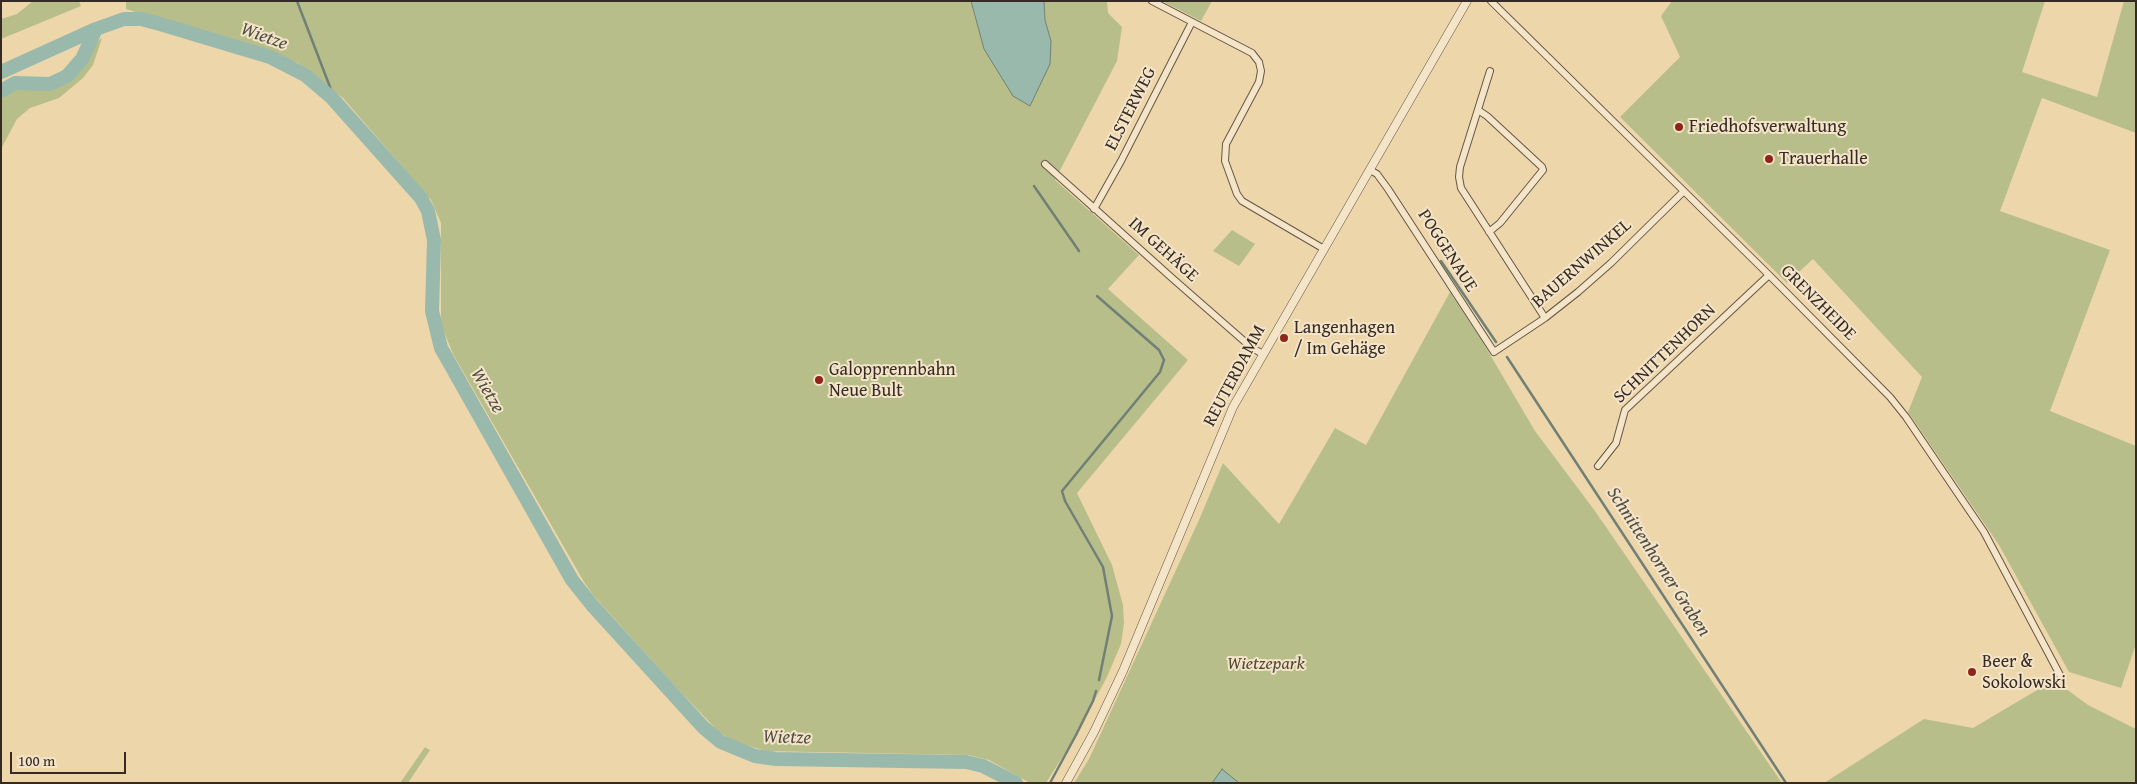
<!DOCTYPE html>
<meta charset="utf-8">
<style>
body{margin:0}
#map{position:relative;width:2137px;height:784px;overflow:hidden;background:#eed6ab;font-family:"Gentium Book Plus",serif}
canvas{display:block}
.frame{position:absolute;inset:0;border:2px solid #362a24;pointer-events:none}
.scale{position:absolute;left:10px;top:752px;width:116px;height:22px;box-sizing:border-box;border:2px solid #362a24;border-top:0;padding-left:6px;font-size:15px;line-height:18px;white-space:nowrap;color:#362a24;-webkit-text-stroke:4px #f4e4c8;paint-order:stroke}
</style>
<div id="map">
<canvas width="2137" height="784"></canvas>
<div class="frame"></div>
<div class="scale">100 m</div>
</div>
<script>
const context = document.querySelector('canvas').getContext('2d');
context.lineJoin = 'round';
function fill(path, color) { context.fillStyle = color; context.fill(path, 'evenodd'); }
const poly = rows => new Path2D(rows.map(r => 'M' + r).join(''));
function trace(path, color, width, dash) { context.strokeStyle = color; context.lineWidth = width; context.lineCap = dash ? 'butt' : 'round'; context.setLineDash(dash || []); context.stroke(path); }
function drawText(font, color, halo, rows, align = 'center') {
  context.font = font + ' "Gentium Book Plus",serif'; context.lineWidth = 4; context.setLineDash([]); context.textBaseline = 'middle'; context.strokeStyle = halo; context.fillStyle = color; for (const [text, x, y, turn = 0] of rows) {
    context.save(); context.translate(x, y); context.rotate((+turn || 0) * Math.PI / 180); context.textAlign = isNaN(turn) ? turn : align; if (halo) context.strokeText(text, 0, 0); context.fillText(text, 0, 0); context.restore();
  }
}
const green = poly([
 [33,1,79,1,81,6,1,39,1,19,17,14],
 [126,1,971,1,975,18,1013,96,1051,41,1045,20,1044,1,1107,1,1108,13,1122,27,1117,61,1055,180,1139,255,1108,289,1188,360,1077,493,1112,565,1123,605,1124,623,1121,644,1107,677,1073,740,1046,783,1030,783,989,760,969,755,766,751,733,741,718,731,675,686,593,595,584,582,453,354,441,324,441,223,431,200,343,98,298,63,126,9],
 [1162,1,1212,1,1201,21],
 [1672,1,2045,1,2022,72,2097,97,2124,1,2136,1,2136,133,2042,98,2000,211,2110,250,2050,411,2136,446,2136,644,2121,688,2069,672,1999,545,1908,412,1922,377,1813,259,1787,283,1620,117,1680,57,1661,16],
 [102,38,93,65,83,78,59,98,30,108,17,119,1,149,1,99,7,92,18,88,42,90,67,81,86,60,95,43],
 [1232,230,1255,244,1239,266,1213,251],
 [1450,292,1482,341,1535,431,1595,511,1782,783,1074,783,1089,759,1199,520,1223,463,1279,524,1335,428,1366,445],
 [2054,680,2088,705,2136,729,2136,783,1824,783,1924,719,1973,728],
 [425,747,430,750,408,783,400,783]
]);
const water = poly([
 [971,1,1044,1,1045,20,1051,41,1050,64,1030,106,1013,96,984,49,971,1],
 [1222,769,1239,783,1212,783,1222,769]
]);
const stream = poly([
 [297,1,330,87,332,98],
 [1034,186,1079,251],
 [1441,261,1496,342],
 [1097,296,1159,350,1164,360,1160,372,1062,491,1065,501,1103,567,1112,616,1099,680],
 [1507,357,1786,783],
 [1050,783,1076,735,1093,701,1096,691]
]);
const river = poly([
 [1,72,96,29,124,19,141,19,160,24,270,57,305,75,332,98,421,198,428,211,434,240,432,311,441,348,572,580,592,605,703,727,721,742,755,756,776,759,966,762,983,766,1016,783],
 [1,91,15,83,50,84,67,76,82,59,96,29]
]);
const minor = poly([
 [1152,1,1252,53,1259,62,1261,71,1259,82,1226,144,1225,161,1237,194,1242,201,1324,249],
 [1491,1,1769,275,1890,397,1906,417,1984,532,2060,675],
 [1490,71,1460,167,1459,177,1461,188,1545,318],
 [1478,110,1487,116,1542,167,1543,170,1500,223,1489,232],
 [1045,164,1172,278,1252,348,1263,354],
 [1370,170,1377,174,1388,189,1494,352,1545,318,1578,292,1611,263,1683,192],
 [1094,209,1121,161,1192,22],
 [1598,466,1616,443,1625,410,1769,275]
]);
const tertiary = poly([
 [1066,783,1094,732,1123,671,1233,407,1467,1]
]);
const markers = [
 [1679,127,5,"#8f2418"],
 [1769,159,5,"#8f2418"],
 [1284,338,5,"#8f2418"],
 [819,380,5,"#8f2418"],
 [1972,672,5,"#8f2418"]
];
const streetNames = [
 ["ELSTERWEG",1131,109,-63],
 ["IM GEHÄGE",1163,250,42],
 ["POGGENAUE",1447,251,57],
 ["BAUERNWINKEL",1582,264,-41],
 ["GRENZHEIDE",1818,303,45],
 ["SCHNITTENHORN",1665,354,-44],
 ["REUTERDAMM",1235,376,-62]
];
const poiNames = [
 ["Friedhofsverwaltung",1689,127],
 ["Trauerhalle",1779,159],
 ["Langenhagen",1294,328],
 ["/ Im Gehäge",1294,349],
 ["Galopprennbahn",829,370],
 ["Neue Bult",829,391],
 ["Beer &",1982,662],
 ["Sokolowski",1982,683]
];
const parkNames = [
 ["Wietzepark",1266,664]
];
const waterNames = [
 ["Wietze",264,37,20],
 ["Wietze",487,391,60],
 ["Schnittenhorner Graben",1658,562,57],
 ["Wietze",787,738,2]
];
fill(green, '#b8be89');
fill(water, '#99b9ac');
trace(water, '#718076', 1);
trace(stream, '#718076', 2.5);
trace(river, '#99b9ac', 14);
trace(minor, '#645546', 8);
trace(tertiary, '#645546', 9);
trace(minor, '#f4e4c8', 6);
trace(tertiary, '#f4e4c8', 8);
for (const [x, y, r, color] of markers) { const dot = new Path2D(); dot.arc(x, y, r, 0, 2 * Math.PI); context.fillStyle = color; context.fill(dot); trace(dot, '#f4e4c8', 2); }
drawText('18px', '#362a24', '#f4e4c8', streetNames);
drawText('18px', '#362a24', '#f4e4c8', poiNames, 'left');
drawText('italic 18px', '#504838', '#f4e4c8', parkNames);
drawText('italic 19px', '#4f4e46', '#f4e4c8', waterNames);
</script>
